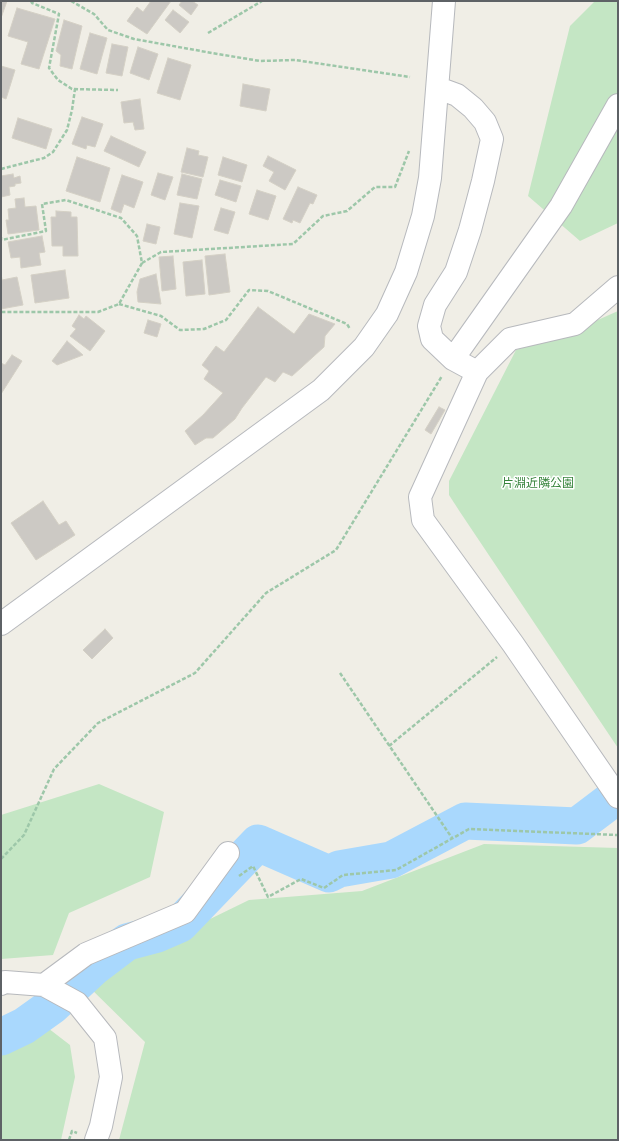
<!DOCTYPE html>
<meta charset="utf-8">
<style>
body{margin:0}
#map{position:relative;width:619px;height:1141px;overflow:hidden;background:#f0eee6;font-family:"Fira Sans Condensed",sans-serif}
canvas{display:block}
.frame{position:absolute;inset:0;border:2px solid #5e6266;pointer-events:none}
</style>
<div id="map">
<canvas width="619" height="1141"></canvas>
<div class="frame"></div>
</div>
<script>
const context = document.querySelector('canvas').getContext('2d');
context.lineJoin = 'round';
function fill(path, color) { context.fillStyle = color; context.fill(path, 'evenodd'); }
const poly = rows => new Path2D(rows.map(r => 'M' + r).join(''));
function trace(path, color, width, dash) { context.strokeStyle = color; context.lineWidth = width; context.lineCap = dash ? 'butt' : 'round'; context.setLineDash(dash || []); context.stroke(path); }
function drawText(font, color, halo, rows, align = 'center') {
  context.font = font + ' "Fira Sans Condensed","Noto Sans JP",sans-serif'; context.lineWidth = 3; context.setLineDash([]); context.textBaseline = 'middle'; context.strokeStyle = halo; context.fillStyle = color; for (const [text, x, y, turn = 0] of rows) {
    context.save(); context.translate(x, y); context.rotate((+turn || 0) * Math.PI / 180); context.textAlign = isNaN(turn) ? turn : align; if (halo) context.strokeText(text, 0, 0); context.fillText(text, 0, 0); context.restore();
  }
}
const green = poly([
 [595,1,618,1,618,223,580,241,528,196,570,26],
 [618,311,618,748,460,512,449,495,449,481,516,350,573,331],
 [99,784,164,812,150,877,69,913,53,955,1,959,1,815],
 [484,844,618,848,618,1140,119,1140,145,1042,83,981,249,900,362,891],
 [9,1016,44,1025,70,1045,75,1077,61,1140,1,1140,1,1019]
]);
const river = poly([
 [1,1037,24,1026,52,1006,94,967,127,942,157,934,180,924,258,843,329,874,339,869,391,860,465,821,577,826,618,795]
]);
const building = poly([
 [1,1,7,1,1,18,1,1],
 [151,1,171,1,147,34,127,21,137,7,143,12,151,1],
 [182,1,192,1,198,5,191,15,179,5,182,1],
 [17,8,55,19,39,69,21,64,28,42,8,36,17,8],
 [173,10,189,22,180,33,165,20,173,10],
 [64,20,82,26,72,69,60,66,61,55,56,51,64,20],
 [90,33,107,38,97,74,80,69,90,33],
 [112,44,128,47,122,76,106,73,112,44],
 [138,47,158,54,149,80,130,73,138,47],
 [168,58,191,65,180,100,157,93,168,58],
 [1,66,15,70,6,99,1,97,1,66],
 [243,84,270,89,266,111,240,106,243,84],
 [140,99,144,129,135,130,133,122,124,123,121,102,140,99],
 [82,117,103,124,95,147,87,145,86,149,72,144,82,117],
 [18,118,52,129,46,149,12,138,18,118],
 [111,136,146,152,139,167,104,151,111,136],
 [187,148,199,151,198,155,208,157,203,177,181,172,187,148],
 [268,156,296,170,285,190,269,181,274,172,263,166,268,156],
 [77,157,110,168,100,202,66,191,77,157],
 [223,157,247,165,242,182,218,175,223,157],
 [158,173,173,177,165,200,151,195,158,173],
 [13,174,14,178,20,176,21,183,15,184,15,186,9,187,10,195,1,197,1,176,13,174],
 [182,174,202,179,197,199,177,195,182,174],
 [122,175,143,182,134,208,124,204,121,213,111,209,122,175],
 [220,180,241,186,236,202,215,195,220,180],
 [298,187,317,195,313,204,310,203,300,223,293,220,292,223,283,219,298,187],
 [257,190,276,196,268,220,249,214,257,190],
 [24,198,25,207,36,206,39,230,8,234,6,220,9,220,8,209,16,208,15,199,24,198],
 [180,203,199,206,192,238,174,234,180,203],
 [221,208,235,212,228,234,214,230,221,208],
 [56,211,71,212,71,217,77,217,78,256,63,256,63,246,52,246,51,217,56,217,56,211],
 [147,224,160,227,156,244,143,241,147,224],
 [42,236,45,252,39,253,41,265,21,268,20,257,11,258,8,242,42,236],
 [225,254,230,292,209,295,205,256,225,254],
 [173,256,176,289,162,291,159,257,173,256],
 [202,260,205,294,186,296,183,262,202,260],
 [65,270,69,298,35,303,31,275,65,270],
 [1,273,2,280,17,277,23,305,1,309,1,273],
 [156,274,161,304,138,302,137,292,140,279,156,274],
 [258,307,294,334,309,314,335,324,325,336,324,347,292,376,283,372,275,382,266,377,242,408,235,419,213,438,206,438,195,445,185,431,203,415,223,393,204,379,209,371,202,365,216,346,224,352,258,307],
 [79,315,84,319,86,316,105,331,90,351,70,336,76,329,72,326,79,315],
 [148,320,161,324,157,337,144,333,148,320],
 [67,341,83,355,57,365,52,361,67,341],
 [12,355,22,361,1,394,1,363,5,365,12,355],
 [439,407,445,410,431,434,425,430,439,407],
 [43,501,59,525,66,521,75,535,36,560,11,523,43,501],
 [105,629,113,638,92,659,83,650,105,629]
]);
const path = poly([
 [31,1,32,3,59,14,49,68,58,80,72,89,118,90],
 [71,1,94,14,108,30,134,39,212,53,260,61,295,60,410,77],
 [208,33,262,1],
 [1,169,44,158,53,152,67,130,72,110,75,89],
 [1,237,1,240,46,231,42,204,66,200,121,218,137,236,142,263,119,304,98,312,1,312],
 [142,263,161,252,293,244,323,216,347,211,375,187,395,187,409,151],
 [119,304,161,316,180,330,204,329,226,320,249,290,268,291,347,324,350,329],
 [340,673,452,838],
 [389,746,497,657],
 [1,859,24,835,54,769,98,723,195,673,266,593,336,550,442,376],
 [239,876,253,866,268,897,301,879,324,888,343,875,396,870,469,829,618,835],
 [69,1140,72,1131,77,1133]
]);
const minor = poly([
 [438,88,457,95,473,108,485,122,492,139,483,181,470,230,456,272,435,305,429,326,432,339,453,359],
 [618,287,575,324,510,339,477,372,420,497,423,520,513,644,618,797],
 [477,372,453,359,561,206,618,105],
 [1,624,321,390,364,347,387,314,406,272,423,216,430,178,444,1],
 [1,984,5,982,44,985,77,1003,105,1038,111,1077,101,1126,96,1140],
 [44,985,86,954,185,912,228,853]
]);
const parkNames = [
 ["片淵近隣公園",538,484]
];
fill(green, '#c4e6c4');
trace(river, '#a9d8fd', 37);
fill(building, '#ccc9c4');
trace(building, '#d4d0c5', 1);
trace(minor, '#b7b9bd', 24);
trace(path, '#9dc7a9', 2.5, [4, 2]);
trace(minor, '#fff', 22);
drawText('12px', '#37843c', '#fff', parkNames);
</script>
